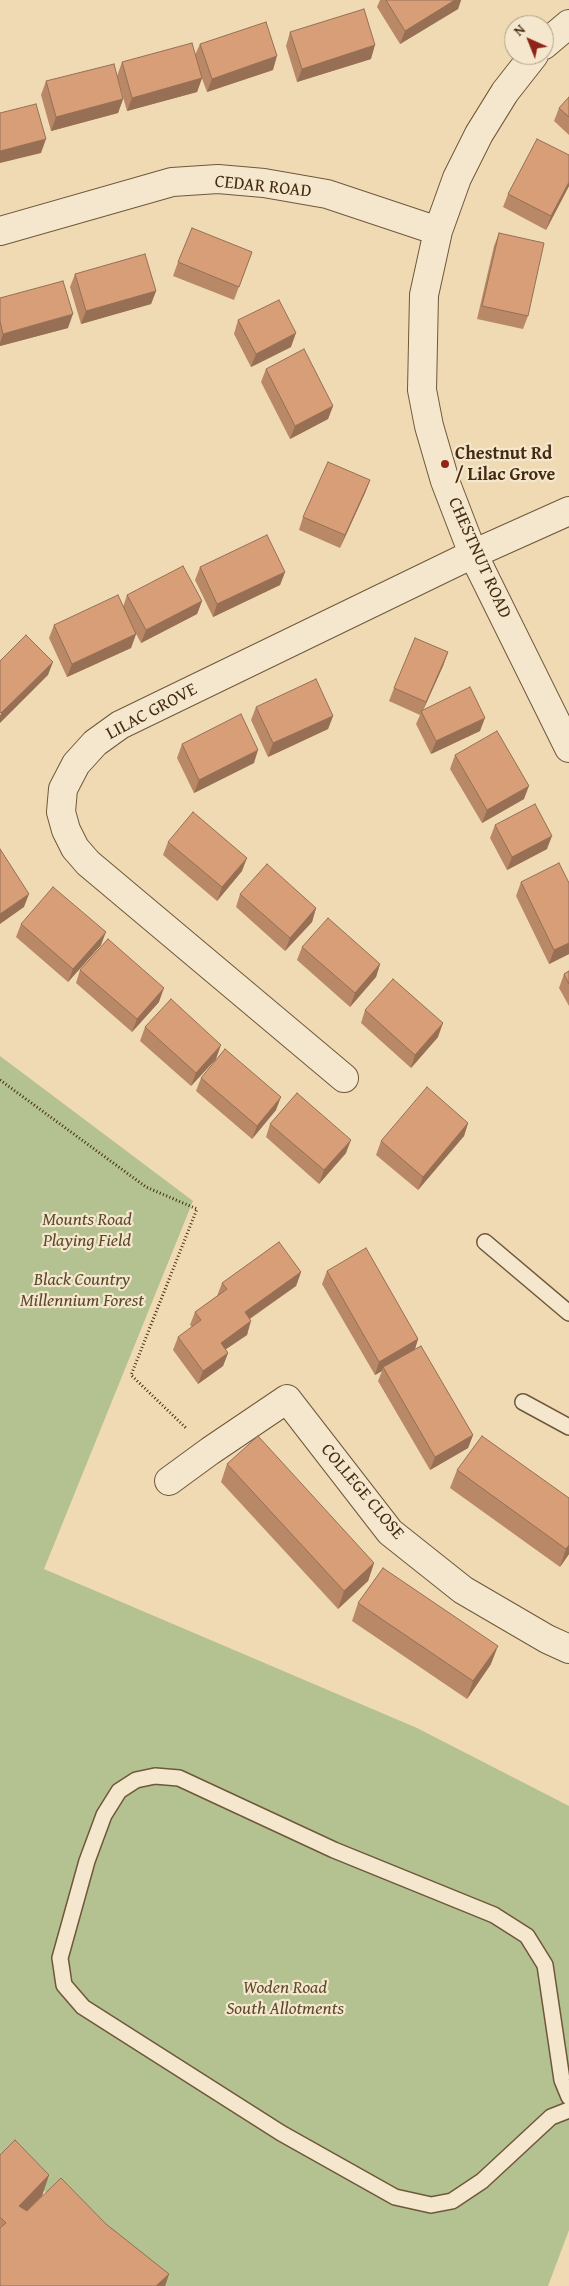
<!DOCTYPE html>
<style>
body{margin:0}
#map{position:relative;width:569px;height:2286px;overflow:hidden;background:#efdab4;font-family:"Gentium Book Plus",serif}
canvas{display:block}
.north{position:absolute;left:504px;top:15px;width:50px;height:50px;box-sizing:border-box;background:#f5e7ce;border:1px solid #ae9c82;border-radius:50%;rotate:316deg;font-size:14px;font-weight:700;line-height:20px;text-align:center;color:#442c10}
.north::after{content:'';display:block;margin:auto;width:18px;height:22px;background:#8f2418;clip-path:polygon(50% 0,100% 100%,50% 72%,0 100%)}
</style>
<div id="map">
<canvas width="569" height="2286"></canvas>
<div class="north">N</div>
</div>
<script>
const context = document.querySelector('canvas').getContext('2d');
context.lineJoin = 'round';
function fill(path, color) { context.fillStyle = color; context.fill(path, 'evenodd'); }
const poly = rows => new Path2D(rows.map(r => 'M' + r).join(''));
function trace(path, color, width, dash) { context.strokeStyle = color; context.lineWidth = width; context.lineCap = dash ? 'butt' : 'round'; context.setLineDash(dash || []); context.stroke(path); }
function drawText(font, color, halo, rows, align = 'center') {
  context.font = font + ' "Gentium Book Plus",serif'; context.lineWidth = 4.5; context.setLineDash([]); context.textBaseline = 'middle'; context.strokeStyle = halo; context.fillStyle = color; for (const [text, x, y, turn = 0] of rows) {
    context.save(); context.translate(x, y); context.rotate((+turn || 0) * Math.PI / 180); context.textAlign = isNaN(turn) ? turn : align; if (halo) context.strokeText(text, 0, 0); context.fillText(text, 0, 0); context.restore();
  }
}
const green = poly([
 [0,1056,193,1201,44,1569,417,1728,569,1806,569,2230,548,2286,163,2286,0,2155]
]);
const path = poly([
 [0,1080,146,1187,197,1209,131,1375,186,1428]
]);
const lane = poly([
 [485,1242,569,1313],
 [523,1402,569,1427],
 [569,2097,562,2080,545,1965,527,1936,494,1915,334,1850,179,1778,155,1776,136,1780,119,1791,104,1815,87,1861,60,1958,64,1985,83,2007,281,2133,395,2197,431,2205,452,2201,482,2181,551,2117,569,2110]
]);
const street = poly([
 [544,45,569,24],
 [534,55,505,92,479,134,457,178,438,231,424,295,422,390,429,426,445,481,473,554,569,748],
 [0,231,172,182,218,179,264,183,327,194,438,231],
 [344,1078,88,863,75,848,66,830,61,812,63,789,76,764,95,743,120,725,473,554,569,511],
 [169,1481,210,1451,287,1399,390,1532,463,1590,547,1639,569,1649]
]);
const wall = poly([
 [380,0,461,0,458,9,400,44,377,7],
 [290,32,371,59,297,82,286,46],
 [200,44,273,70,207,92,200,73,202,78,197,92,127,111,117,76,122,62,195,55],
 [46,81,123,99,118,113,51,131,41,95],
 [569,97,569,135,554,121,559,108],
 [569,186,546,230,503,207,508,194],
 [499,233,528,316,523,329,477,319,494,246],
 [252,252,234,300,173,276,178,262],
 [75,274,156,291,151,304,81,324,70,287],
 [0,298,68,328,0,346],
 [238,320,291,347,251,367,234,334],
 [266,369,333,406,328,419,290,439,261,382],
 [370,480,365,493,340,548,299,530,303,517],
 [200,567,285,572,280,585,213,617,195,580],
 [127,595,202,601,197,614,141,643,134,630,136,634,131,648,67,677,49,638,54,625,123,607],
 [448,652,443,666,423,710,480,731,431,754,416,724,420,715,389,701,394,688],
 [256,707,333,716,328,729,268,757,251,720],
 [182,744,254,763,194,793,177,758],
 [455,755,524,799,482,823,450,769],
 [495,825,547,849,507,870,490,838],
 [168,842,242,871,217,901,163,855],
 [521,882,569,883,569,954,549,964,516,896],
 [240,894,316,908,312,922,285,951,236,907],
 [21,924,101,945,68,982,16,937],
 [302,947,380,964,376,977,350,1007,297,960],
 [80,970,159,1002,132,1032,76,983],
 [569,971,569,1006,559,988,564,974],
 [365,1010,438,1037,411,1068,361,1023],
 [145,1027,216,1059,191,1086,140,1041],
 [201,1078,276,1110,252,1139,196,1091],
 [468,1123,464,1136,418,1190,376,1155,381,1141],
 [270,1124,346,1153,319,1184,266,1137],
 [327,1271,418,1339,415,1349,473,1435,468,1448,430,1470,378,1381,382,1371,375,1375,322,1284],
 [301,1272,296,1286,250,1319,247,1335,225,1349,228,1353,223,1366,198,1384,173,1350,178,1337,192,1327,190,1325,195,1312,217,1296,222,1283],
 [227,1464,374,1563,368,1581,338,1609,221,1482],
 [457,1470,569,1498,569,1554,560,1567,450,1488],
 [358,1603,491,1664,467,1699,352,1621],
 [0,2155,49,2175,42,2196,26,2211,106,2224,169,2274,165,2286,0,2286]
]);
const shadedWall = poly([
 [455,0,461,0,458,9,400,44,405,31],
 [375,45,371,59,297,82,302,69],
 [277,56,273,70,207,92,212,79],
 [202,78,197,92,127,111,132,98],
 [123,99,118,113,51,131,56,117],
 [46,139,41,153,0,163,0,151],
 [569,182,569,186,546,230,551,216],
 [156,291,151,304,81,324,86,311],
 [73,314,68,328,0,346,0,343,3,334],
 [296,333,291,347,251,367,256,354],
 [333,406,328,419,290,439,295,426],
 [370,480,365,493,340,548,345,535],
 [285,572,280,585,213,617,217,604],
 [202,601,197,614,141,643,146,630],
 [136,634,131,648,67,677,72,664],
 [448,652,443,666,421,715,426,702],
 [53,662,48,675,0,723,0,716,1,713],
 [333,716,328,729,268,757,273,743],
 [485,718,480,731,431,754,436,741],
 [258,750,254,763,194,793,199,780],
 [529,786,524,799,482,823,487,810],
 [552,836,547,849,507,870,512,857],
 [247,858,242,871,217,901,222,887],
 [29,894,24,907,0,924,0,914],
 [316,908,312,922,285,951,290,938],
 [106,932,101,945,68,982,73,969],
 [569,943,569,954,549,964,554,950],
 [380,964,376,977,350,1007,355,993],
 [164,988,159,1002,132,1032,137,1019],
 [443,1023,438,1037,411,1068,415,1055],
 [221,1045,216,1059,191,1086,196,1073],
 [281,1097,276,1110,252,1139,257,1126],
 [468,1123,464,1136,418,1190,423,1177],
 [351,1140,346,1153,319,1184,324,1170],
 [301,1272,296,1286,240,1325,245,1312],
 [251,1321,247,1335,216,1356,221,1343],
 [418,1339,414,1352,383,1367,382,1371,375,1375,379,1362],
 [228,1353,223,1366,198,1384,203,1371],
 [473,1435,468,1448,430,1470,435,1457],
 [569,1545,569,1554,560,1567,566,1549],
 [374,1563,368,1581,338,1609,344,1591],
 [498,1646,491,1664,467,1699,473,1681],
 [49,2175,42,2196,11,2226,19,2206],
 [169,2274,165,2286,156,2286]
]);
const building = poly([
 [386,0,455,0,405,31,386,0],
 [364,9,375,45,302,69,290,32,364,9],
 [266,22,277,56,212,79,200,44,266,22],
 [192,43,202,78,132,98,122,62,192,43],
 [114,64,123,99,56,117,46,81,114,64],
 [569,97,569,117,559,108,569,97],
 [36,104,46,139,0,151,0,113,36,104],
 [537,139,569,155,569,182,551,216,508,194,537,139],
 [192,228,252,252,239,287,178,262,192,228],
 [499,233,544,243,528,316,482,306,499,233],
 [145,254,156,291,86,311,75,274,145,254],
 [63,281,73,314,3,334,0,321,0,298,63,281],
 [279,300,296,333,256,354,238,320,279,300],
 [304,349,333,406,295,426,266,369,304,349],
 [328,462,370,480,345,535,303,517,328,462],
 [267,535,285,572,217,604,200,567,267,535],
 [183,566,202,601,146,630,127,595,183,566],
 [118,595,136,634,72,664,54,625,118,595],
 [26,635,53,662,1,713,0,712,0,661,26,635],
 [415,638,448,652,426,702,394,688,415,638],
 [316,679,333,716,273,743,256,707,316,679],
 [470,687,485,718,436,741,421,711,470,687],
 [241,714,258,750,199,780,182,744,241,714],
 [497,731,529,786,487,810,455,755,497,731],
 [535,804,552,836,512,857,495,825,535,804],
 [193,812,247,858,222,887,168,842,193,812],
 [0,849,29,894,0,914,0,849],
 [559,863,569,883,569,943,554,950,521,882,559,863],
 [267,864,316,908,290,938,240,894,267,864],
 [53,887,106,932,73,969,21,924,53,887],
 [328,918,380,964,355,993,302,947,328,918],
 [108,939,164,988,137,1019,80,970,108,939],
 [569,971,569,984,564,974,569,971],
 [393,979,443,1023,415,1055,365,1010,393,979],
 [171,999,221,1045,196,1073,145,1027,171,999],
 [225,1049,281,1097,257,1126,201,1078,225,1049],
 [427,1087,468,1123,423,1177,381,1141,427,1087],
 [297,1093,351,1140,324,1170,270,1124,297,1093],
 [279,1242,301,1272,245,1312,251,1321,221,1343,228,1353,203,1371,178,1337,201,1320,195,1312,227,1289,222,1283,279,1242],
 [366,1248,418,1339,379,1362,327,1271,366,1248],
 [421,1346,473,1435,435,1457,383,1367,421,1346],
 [258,1436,374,1563,344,1591,227,1464,258,1436],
 [482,1436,569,1498,569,1545,566,1549,457,1470,482,1436],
 [383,1568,498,1646,473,1681,358,1603,383,1568],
 [15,2140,49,2175,19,2206,27,2211,61,2178,106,2224,169,2274,156,2286,0,2286,0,2228,6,2223,0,2217,0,2155,15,2140]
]);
const markers = [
 [445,464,5,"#8f2418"]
];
const streetNames = [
 ["CEDAR ROAD",263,187,6],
 ["CHESTNUT ROAD",479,558,66],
 ["LILAC GROVE",152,712,-28],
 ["COLLEGE CLOSE",362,1492,50]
];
const poiNames = [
 ["Chestnut Rd",455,454],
 ["/ Lilac Grove",455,475]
];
const parkNames = [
 ["Mounts Road",87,1220],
 ["Playing Field",87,1241],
 ["Black Country",82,1280],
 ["Millennium Forest",82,1301],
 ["Woden Road",285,1988],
 ["South Allotments",285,2009]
];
fill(green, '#b4c191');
trace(lane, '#6f5839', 18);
trace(street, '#6f5839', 30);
trace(path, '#442c10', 3, [1, 2.5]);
trace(lane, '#f5e7ce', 15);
trace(street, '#f5e7ce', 28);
fill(wall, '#b98867');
fill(shadedWall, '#966f54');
fill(building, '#d79e78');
trace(building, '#966f54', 1);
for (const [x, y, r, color] of markers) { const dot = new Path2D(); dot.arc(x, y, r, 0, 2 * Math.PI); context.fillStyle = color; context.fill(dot); trace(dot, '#f5e7ce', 2); }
drawText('18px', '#442c10', '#f5e7ce', streetNames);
drawText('bold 18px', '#442c10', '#f5e7ce', poiNames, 'left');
drawText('italic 18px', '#5a4a2a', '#f5e7ce', parkNames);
</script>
